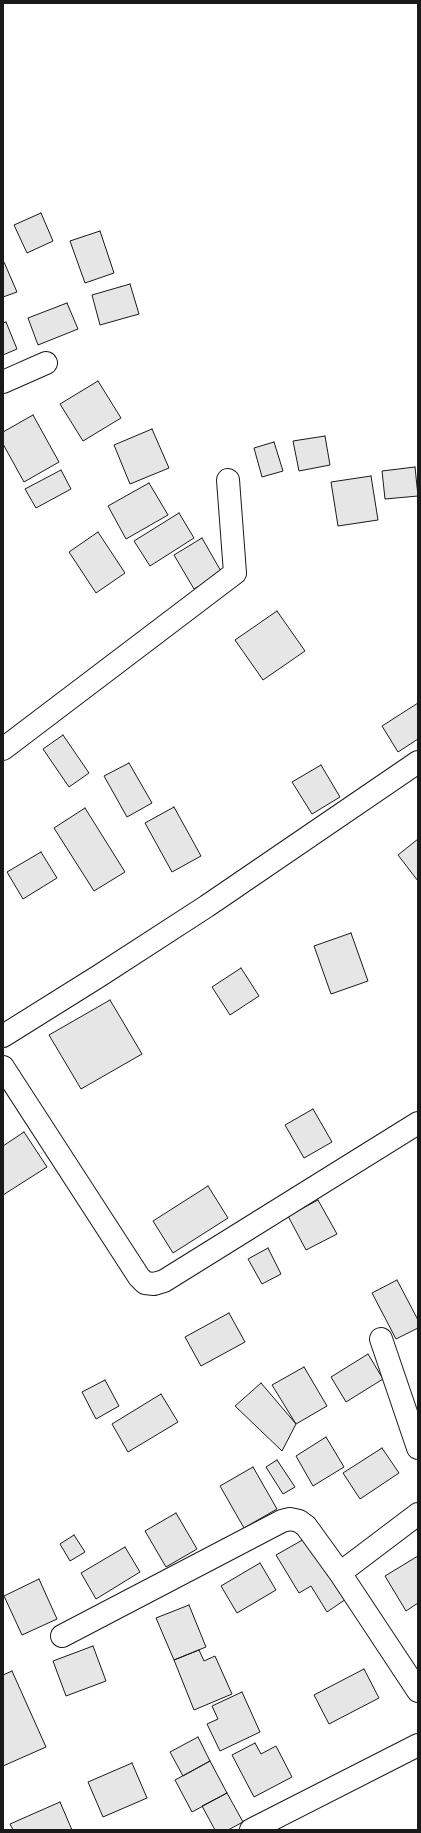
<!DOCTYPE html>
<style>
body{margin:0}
#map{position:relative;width:421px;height:1833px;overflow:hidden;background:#fff;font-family:"Source Sans 3",sans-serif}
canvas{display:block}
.frame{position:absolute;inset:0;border:4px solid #1a1a1a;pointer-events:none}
</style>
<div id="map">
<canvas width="421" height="1833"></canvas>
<div class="frame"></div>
</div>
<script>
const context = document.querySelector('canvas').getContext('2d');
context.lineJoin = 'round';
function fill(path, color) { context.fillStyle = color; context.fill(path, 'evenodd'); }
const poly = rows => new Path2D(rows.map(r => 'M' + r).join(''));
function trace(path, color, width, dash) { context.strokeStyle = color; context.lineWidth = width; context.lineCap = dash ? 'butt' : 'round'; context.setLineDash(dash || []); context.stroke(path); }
const building = poly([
 [41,213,53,241,27,253,14,225,41,213],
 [100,231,114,273,85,283,70,241,100,231],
 [3,262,4,262,17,292,3,297,3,262],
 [130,284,139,314,100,325,92,295,130,284],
 [67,303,78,329,38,345,28,318,67,303],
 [6,322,17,349,3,355,3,323,6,322],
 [98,381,121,418,83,441,60,404,98,381],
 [33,415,59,462,24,482,3,444,3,432,33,415],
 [152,429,169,468,130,484,114,445,152,429],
 [325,436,330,465,299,471,293,441,325,436],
 [274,442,283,471,262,477,254,448,274,442],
 [415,467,418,496,385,499,382,471,415,467],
 [61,470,71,489,36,508,25,489,61,470],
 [371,476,378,520,338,526,331,482,371,476],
 [149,483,168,515,126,539,108,506,149,483],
 [179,513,194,538,150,566,134,541,179,513],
 [98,532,125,573,96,593,69,552,98,532],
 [202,538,222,573,194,589,174,555,202,538],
 [277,611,305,651,263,680,235,640,277,611],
 [418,703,418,739,398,752,382,726,418,703],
 [63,735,89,773,69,787,43,749,63,735],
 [129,763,152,803,127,817,104,776,129,763],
 [321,765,340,797,312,814,292,782,321,765],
 [174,807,201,856,172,872,145,823,174,807],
 [85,808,125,872,94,891,54,828,85,808],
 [418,839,418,881,398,855,418,839],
 [41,852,57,878,23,899,7,872,41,852],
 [351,933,368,981,331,994,314,946,351,933],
 [241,968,259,996,230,1015,212,987,241,968],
 [110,1000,142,1054,81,1089,49,1035,110,1000],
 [313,1109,332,1142,304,1158,285,1125,313,1109],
 [24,1132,47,1167,3,1195,3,1146,24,1132],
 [208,1186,228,1218,173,1253,153,1221,208,1186],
 [318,1200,337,1234,306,1250,288,1216,318,1200],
 [268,1248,281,1274,262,1284,248,1259,268,1248],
 [397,1280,418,1320,418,1328,396,1339,372,1293,397,1280],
 [229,1313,245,1342,201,1366,185,1337,229,1313],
 [368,1354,383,1379,346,1402,331,1377,368,1354],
 [304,1367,327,1406,296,1424,272,1385,304,1367],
 [105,1380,119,1406,96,1419,82,1392,105,1380],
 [261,1383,296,1424,282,1451,235,1406,261,1383],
 [161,1394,178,1422,128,1452,112,1424,161,1394],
 [326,1437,344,1467,313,1486,296,1456,326,1437],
 [382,1448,399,1473,360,1499,343,1473,382,1448],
 [277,1460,295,1487,283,1494,266,1467,277,1460],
 [253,1467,277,1509,244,1528,220,1486,253,1467],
 [176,1513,197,1549,166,1567,145,1531,176,1513],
 [74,1535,85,1552,70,1561,60,1544,74,1535],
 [306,1538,328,1576,332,1574,349,1597,327,1612,311,1586,299,1593,276,1555,306,1538],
 [125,1547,140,1572,96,1599,81,1573,125,1547],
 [418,1556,418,1603,406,1611,385,1576,418,1556],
 [260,1563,276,1590,237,1613,221,1586,260,1563],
 [39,1579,57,1619,22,1635,4,1596,39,1579],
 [189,1605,206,1647,174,1660,156,1618,189,1605],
 [93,1646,106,1681,66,1696,53,1661,93,1646],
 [199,1650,204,1661,215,1656,232,1694,194,1710,174,1660,199,1650],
 [364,1669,379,1698,329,1724,314,1695,364,1669],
 [12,1671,46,1747,3,1766,3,1675,12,1671],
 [242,1692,260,1732,220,1751,207,1724,218,1719,212,1706,242,1692],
 [198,1737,210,1761,183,1776,170,1752,198,1737],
 [255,1743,261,1754,276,1746,292,1777,254,1797,232,1755,255,1743],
 [210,1761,227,1793,192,1812,175,1780,210,1761],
 [132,1763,147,1798,103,1817,88,1782,132,1763],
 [227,1793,243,1822,228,1830,215,1830,202,1806,227,1793],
 [60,1802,72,1830,13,1830,10,1824,60,1802]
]);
const street = poly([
 [3,382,46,363],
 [3,749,235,573,228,480],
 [3,1036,99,976,207,906,418,762],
 [3,1067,139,1277,145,1283,154,1284,164,1281,418,1123],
 [381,1339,418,1448],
 [340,1573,418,1514],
 [62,1636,282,1521,290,1519,299,1521,306,1526,340,1573,418,1691],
 [251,1830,418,1745]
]);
fill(building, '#e6e6e6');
trace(building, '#1a1a1a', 1);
trace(street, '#1a1a1a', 24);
trace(street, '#fff', 22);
</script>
